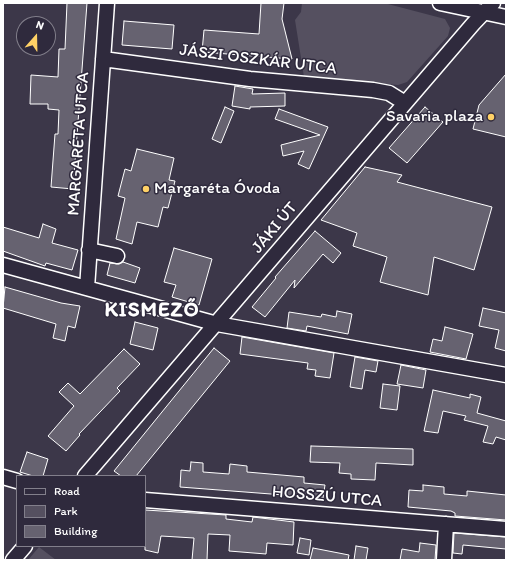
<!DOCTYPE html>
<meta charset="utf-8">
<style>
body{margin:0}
#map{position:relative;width:509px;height:563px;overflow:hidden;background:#3c3749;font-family:Itim,sans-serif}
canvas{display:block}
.frame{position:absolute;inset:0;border:4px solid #fff;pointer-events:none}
.legend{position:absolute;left:16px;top:475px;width:130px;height:72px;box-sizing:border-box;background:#2f2a3d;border:1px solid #827f8b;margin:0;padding:5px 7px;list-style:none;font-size:12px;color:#fff}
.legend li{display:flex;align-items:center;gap:8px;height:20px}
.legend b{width:20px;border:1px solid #827f8b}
.north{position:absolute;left:16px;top:16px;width:40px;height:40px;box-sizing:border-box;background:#2f2a3d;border:1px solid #827f8b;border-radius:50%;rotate:20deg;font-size:11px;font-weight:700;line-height:16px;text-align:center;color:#fff}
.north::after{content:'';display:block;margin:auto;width:14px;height:18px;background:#ffd166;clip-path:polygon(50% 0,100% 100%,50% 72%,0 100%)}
</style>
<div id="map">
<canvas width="509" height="563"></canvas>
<div class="frame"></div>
<ul class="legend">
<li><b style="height:5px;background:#2f2a3d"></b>Road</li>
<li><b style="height:11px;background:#555060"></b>Park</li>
<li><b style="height:11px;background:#666270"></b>Building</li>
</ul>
<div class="north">N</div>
</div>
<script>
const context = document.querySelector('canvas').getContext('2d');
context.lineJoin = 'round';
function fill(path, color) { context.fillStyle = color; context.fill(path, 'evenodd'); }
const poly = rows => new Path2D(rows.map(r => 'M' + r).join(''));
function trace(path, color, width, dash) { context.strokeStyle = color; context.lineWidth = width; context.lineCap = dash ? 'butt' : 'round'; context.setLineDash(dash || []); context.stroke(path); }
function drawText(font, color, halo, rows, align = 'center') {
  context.font = font + ' Itim,sans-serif'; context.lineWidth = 3; context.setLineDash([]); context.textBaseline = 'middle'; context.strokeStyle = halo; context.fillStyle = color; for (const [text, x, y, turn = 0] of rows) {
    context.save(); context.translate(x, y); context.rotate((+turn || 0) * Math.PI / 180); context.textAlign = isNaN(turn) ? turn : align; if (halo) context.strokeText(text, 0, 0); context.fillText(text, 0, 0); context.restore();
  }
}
const green = poly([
 [302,3,384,3,445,19,450,28,448,36,407,82,398,85,304,77,295,20,301,12],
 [39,547,56,560,28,560]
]);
const building = poly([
 [67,3,87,3,73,189,51,187,55,134,58,134,59,110,48,109,48,104,30,104,31,75,58,77,59,49,65,49,67,3],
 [261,3,284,3,282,19,292,59,202,52,204,30,259,34,261,3],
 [124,21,174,25,172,49,122,45,124,21],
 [506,74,506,137,473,129,479,105,506,74],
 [235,86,253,89,252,94,285,93,285,106,250,107,250,109,232,106,235,86],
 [225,107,234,111,221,143,212,139,225,107],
 [425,107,443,122,407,163,389,148,425,107],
 [279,109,328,127,309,169,298,164,304,151,283,156,281,145,320,135,275,119,279,109],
 [137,149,174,158,169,180,175,181,168,208,163,207,158,227,137,222,132,244,116,239,125,198,118,196,125,169,131,171,137,149],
 [365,167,402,175,397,182,492,207,474,270,434,257,428,295,380,282,387,257,353,246,357,233,321,220,365,167],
 [43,224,56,229,52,243,78,250,72,270,46,263,45,266,3,251,3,227,39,238,43,224],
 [315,231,341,253,333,263,323,254,294,288,295,280,265,317,252,307,276,278,275,277,315,231],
 [174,248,212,259,199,305,172,297,176,285,164,282,174,248],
 [123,262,140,268,135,283,107,275,110,263,119,264,123,262],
 [5,287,61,303,80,306,75,328,68,326,65,341,53,338,56,324,3,308,5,287],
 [483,308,506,313,506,351,495,348,499,330,479,326,483,308],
 [337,311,352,314,348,334,307,326,306,331,287,328,289,312,321,317,322,314,336,317,337,311],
 [135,322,158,328,153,350,130,344,135,322],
 [445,327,473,334,466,359,430,352,433,339,442,341,445,327],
 [242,337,334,353,330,378,315,376,316,370,307,369,308,363,240,354,242,337],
 [214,348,230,361,136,476,121,476,114,471,214,348],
 [124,349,140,364,117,388,120,391,79,434,80,435,66,451,48,436,74,406,59,392,68,383,80,394,124,349],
 [355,357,378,361,376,372,365,370,362,389,350,387,355,357],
 [401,365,426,370,423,388,397,384,401,365],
 [383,384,400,386,397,410,380,408,383,384],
 [433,390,470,398,470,394,481,397,477,413,506,421,506,440,496,437,493,444,483,442,488,426,464,420,466,416,443,411,438,433,424,431,433,390],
 [311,446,413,449,413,465,376,463,375,480,351,479,351,474,339,473,340,463,310,462,311,446],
 [27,452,48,459,43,476,33,476,20,472,27,452],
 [191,462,203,463,203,472,229,474,230,464,247,466,247,472,304,477,304,483,325,485,323,498,180,487,181,470,190,471,191,462],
 [423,485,444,487,444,494,467,496,467,491,506,495,506,520,455,516,455,513,451,511,408,507,409,490,423,491,423,485],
 [145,510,226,515,226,519,252,522,253,517,294,522,293,545,267,543,266,554,229,551,230,535,208,534,207,560,192,560,194,538,161,536,158,553,145,550,145,510],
 [454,533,506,537,506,549,463,545,462,554,453,553,454,533],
 [300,538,311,540,309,555,297,553,300,538],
 [420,543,436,545,435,560,400,560,402,549,419,552,420,543],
 [356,546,368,548,366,560,354,560,356,546],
 [313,548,349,555,348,560,310,560,313,548]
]);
const minor = poly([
 [440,3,506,17],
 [103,59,250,79,373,90,389,93,405,103],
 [89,250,117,256],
 [3,265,217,324,506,375],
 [87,288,107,3],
 [85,476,473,24,493,3],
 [3,477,17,481],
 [145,500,506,529],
 [13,560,25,546],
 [444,560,446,524]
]);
const markers = [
 [491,117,4,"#ffd166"],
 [146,189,4,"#ffd166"]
];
const streetNames = [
 ["JÁSZI OSZKÁR UTCA",258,60,7],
 ["MARGARÉTA UTCA",79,144,-86],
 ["JÁKI ÚT",275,228,-50],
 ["HOSSZÚ UTCA",327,497,5]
];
const poiNames = [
 ["Savaria plaza",483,117],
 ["Margaréta Óvoda",154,189,"left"]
];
const districtNames = [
 ["KISMEZŐ",152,311]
];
fill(green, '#555060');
fill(building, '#666270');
trace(building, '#fff', 1);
trace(minor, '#fff', 17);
trace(minor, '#2f2a3d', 14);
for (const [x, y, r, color] of markers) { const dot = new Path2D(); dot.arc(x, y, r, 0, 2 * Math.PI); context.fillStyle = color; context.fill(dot); trace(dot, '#2f2a3d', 1.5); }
drawText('17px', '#fff', '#2f2a3d', streetNames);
drawText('17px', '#fff', '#2f2a3d', poiNames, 'right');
context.letterSpacing = '1px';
drawText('bold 21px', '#fff', '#2f2a3d', districtNames);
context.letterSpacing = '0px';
</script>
